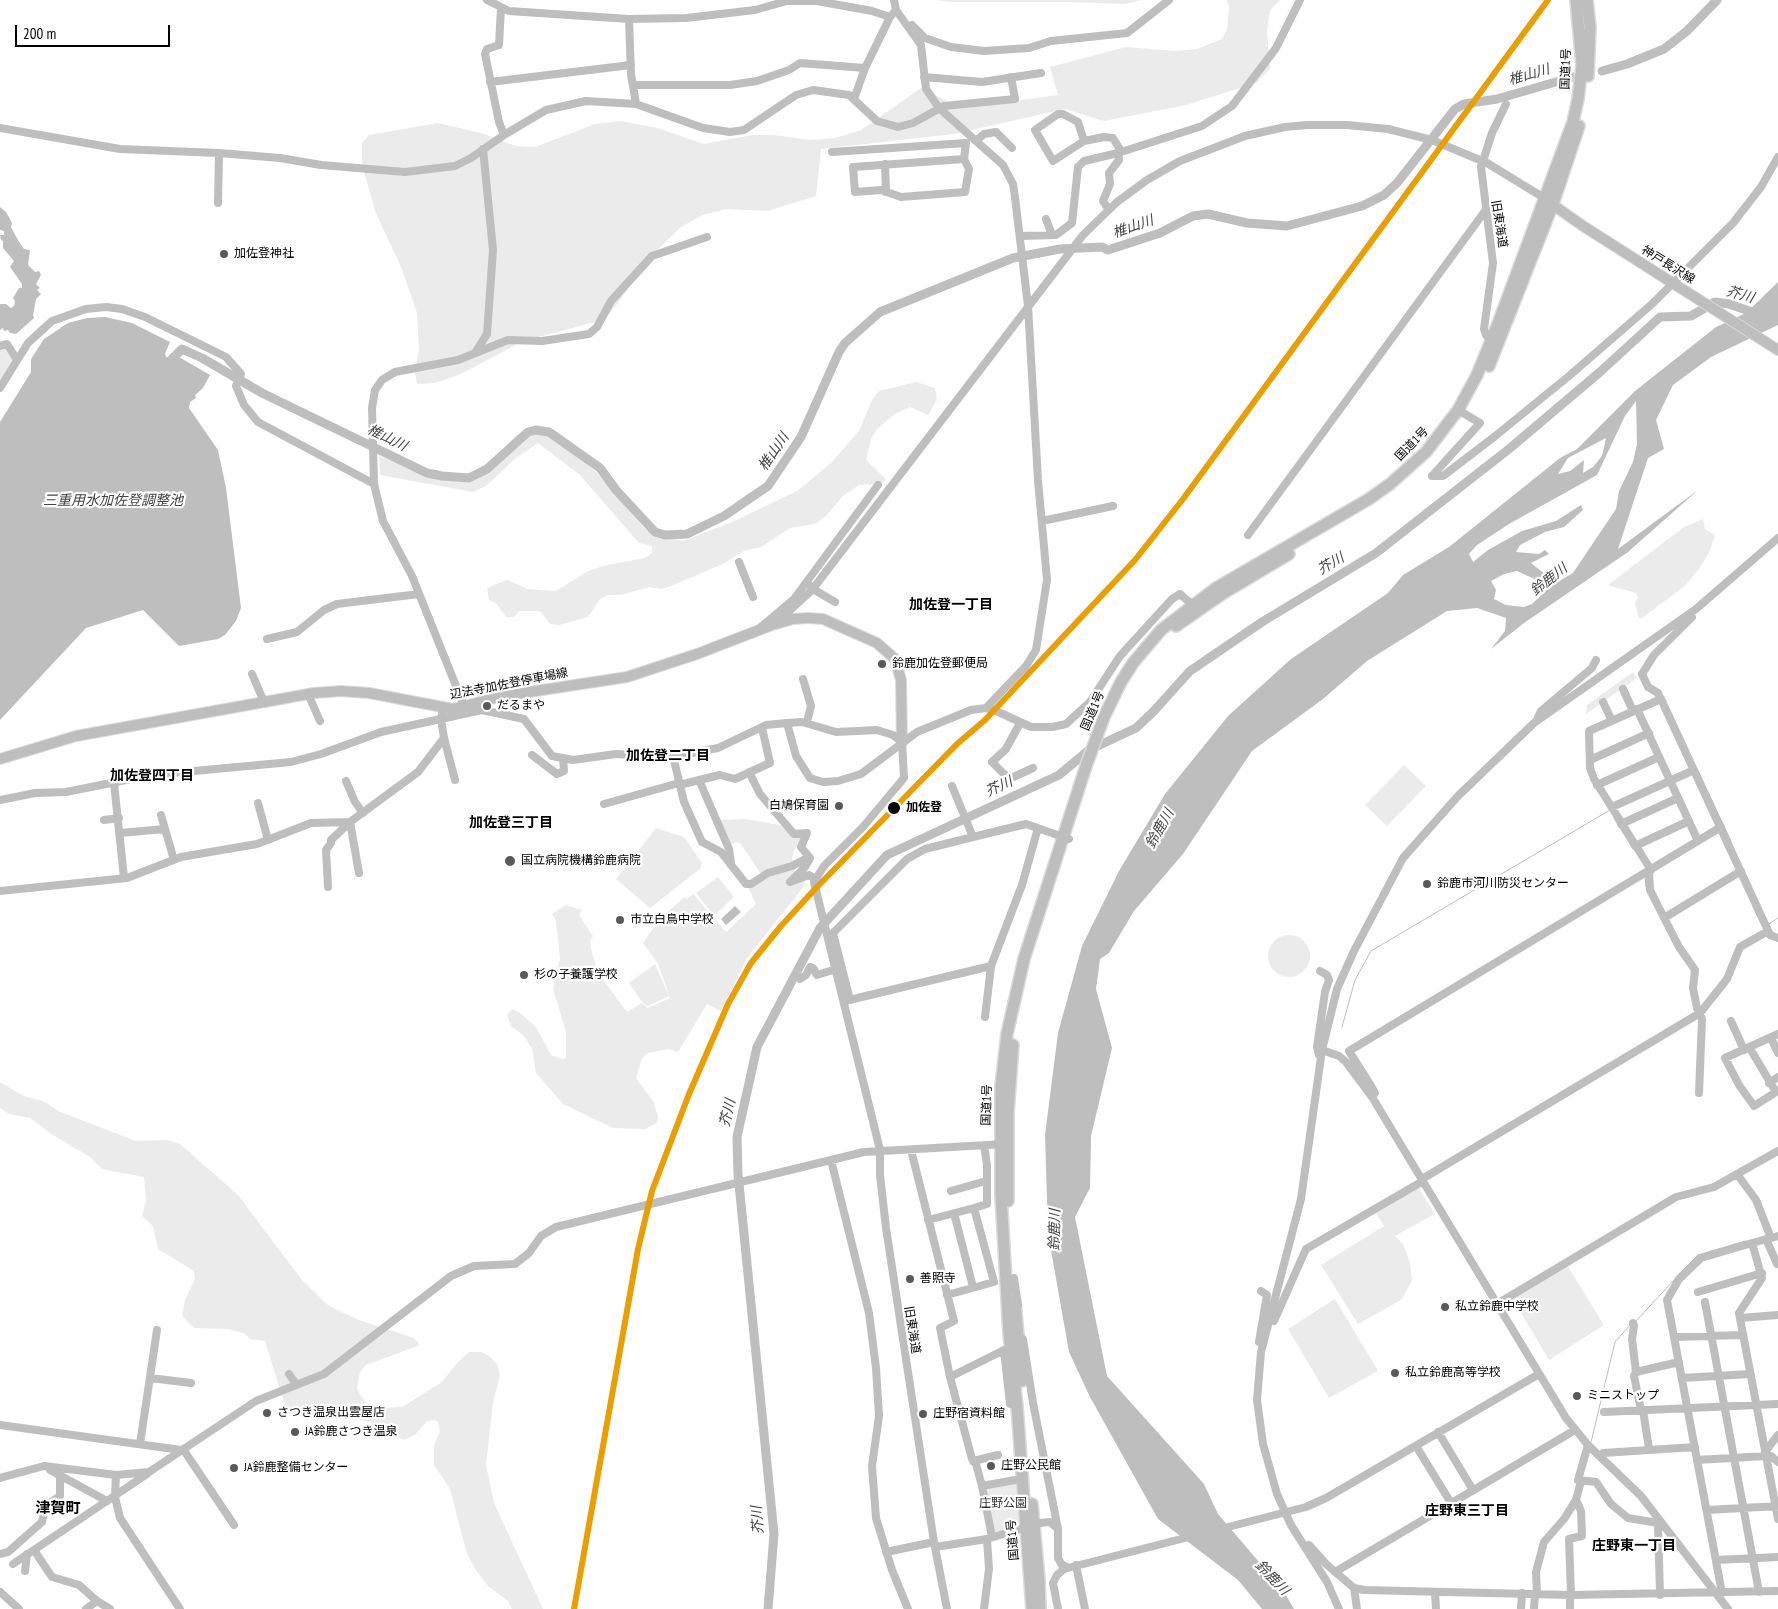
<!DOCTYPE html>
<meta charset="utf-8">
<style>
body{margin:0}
#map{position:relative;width:1778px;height:1609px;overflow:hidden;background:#fff;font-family:"PT Sans Narrow",sans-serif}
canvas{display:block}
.scale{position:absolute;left:15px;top:25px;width:155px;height:22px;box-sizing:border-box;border:2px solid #000;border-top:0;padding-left:6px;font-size:15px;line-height:18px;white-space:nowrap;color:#000;-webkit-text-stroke:4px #fff;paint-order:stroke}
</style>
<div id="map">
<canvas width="1778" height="1609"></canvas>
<div class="scale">200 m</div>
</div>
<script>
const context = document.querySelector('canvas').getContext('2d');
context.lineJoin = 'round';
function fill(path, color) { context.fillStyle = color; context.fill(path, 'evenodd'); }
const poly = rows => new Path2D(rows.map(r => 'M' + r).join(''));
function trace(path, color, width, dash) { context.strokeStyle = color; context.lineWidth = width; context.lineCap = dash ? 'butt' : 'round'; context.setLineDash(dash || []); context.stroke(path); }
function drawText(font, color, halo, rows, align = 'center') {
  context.font = font + ' "PT Sans Narrow","Noto Sans JP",sans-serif'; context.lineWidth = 4.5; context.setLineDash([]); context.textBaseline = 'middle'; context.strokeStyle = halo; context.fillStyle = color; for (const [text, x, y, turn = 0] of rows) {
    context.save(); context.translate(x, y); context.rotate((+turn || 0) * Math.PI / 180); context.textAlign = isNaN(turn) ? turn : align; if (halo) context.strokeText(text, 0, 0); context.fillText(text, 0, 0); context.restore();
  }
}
const green = poly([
 [936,0,1141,0,1125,4,1070,2,950,2],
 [1227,0,1280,0,1270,10,1267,31,1270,69,1256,83,1186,105,1104,121,1065,109,954,134,821,149,816,196,768,211,727,209,703,215,681,227,653,254,612,311,599,321,523,341,461,374,435,383,417,384,415,373,419,348,417,313,401,267,375,211,362,164,362,143,369,135,438,123,481,133,516,146,535,147,595,124,620,121,658,128,704,144,752,135,774,135,810,140,835,138,861,130,921,88,961,108,1058,95,1050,67,1126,47,1175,51,1197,49,1222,39,1227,29,1229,7],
 [4,348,14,360,0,383,0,349],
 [916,382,935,388,937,400,928,415,910,407,895,414,877,429,871,439,866,460,886,479,881,484,859,485,842,497,826,516,815,524,790,528,761,547,744,551,723,564,671,586,662,589,649,587,621,595,608,595,600,599,588,617,559,625,550,624,541,612,537,611,519,611,514,617,506,617,496,603,489,600,487,588,507,580,528,589,556,591,586,572,603,566,645,558,652,553,652,546,639,543,580,475,538,443,516,458,486,486,473,492,380,475,379,456,450,481,471,482,482,476,515,436,529,429,545,431,553,434,597,473,644,528,659,536,683,541,732,522,797,491,831,463,859,431,872,400,879,391],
 [1703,519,1705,529,1715,535,1709,553,1699,569,1685,586,1642,618,1639,618,1635,603,1638,597,1636,593,1608,585,1684,527],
 [1633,672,1637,678,1586,714,1587,705],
 [1404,765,1426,786,1387,826,1365,805],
 [745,819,780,825,803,834,805,837,794,850,792,858,796,873,805,882,804,886,747,958,721,1011,707,1004,678,1052,669,1049,648,1053,642,1058,636,1078,653,1101,658,1116,657,1123,645,1129,613,1128,563,1104,536,1073,532,1049,524,1036,511,1026,507,1015,512,1009,519,1012,536,1027,551,1055,562,1059,566,1058,566,1032,553,989,560,958,556,921,552,914,566,905,582,910,579,915,593,936,590,940,591,949,598,973,627,1012,642,1003,648,1008,670,998,658,964,643,943,658,921,684,897,687,899,693,894,726,932,756,904,747,885,763,877,741,844,737,842,730,845,720,820],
 [656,828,684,837,702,863,700,869,650,908,616,879],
 [718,877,734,897,714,916,696,893],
 '1268 956a21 21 0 1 1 42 0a21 21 0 1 1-42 0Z',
 [655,964,669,996,648,1006,642,1002,629,983],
 [0,1082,24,1096,45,1102,58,1111,136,1141,168,1140,180,1144,238,1195,302,1280,329,1306,359,1320,414,1338,420,1345,366,1365,360,1372,357,1389,365,1402,386,1408,402,1407,442,1382,457,1363,469,1352,482,1352,489,1356,497,1364,500,1376,493,1402,486,1465,494,1503,543,1609,512,1609,508,1601,488,1586,475,1569,467,1554,450,1489,434,1465,434,1446,440,1431,438,1422,435,1420,427,1421,415,1435,404,1440,369,1422,352,1419,298,1416,291,1412,284,1402,265,1341,250,1339,244,1333,227,1329,194,1328,182,1316,185,1300,195,1279,194,1271,158,1249,153,1226,142,1216,146,1201,144,1177,102,1169,90,1157,53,1135,30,1118,9,1114,0,1108],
 [1418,1187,1435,1214,1395,1236,1403,1244,1410,1263,1412,1281,1401,1300,1358,1324,1321,1265,1384,1226,1376,1213],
 [1567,1265,1604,1325,1549,1360,1512,1298],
 [1335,1299,1378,1371,1329,1398,1288,1329],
 [1016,1482,1020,1521,1016,1527,994,1533,984,1490,987,1487]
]);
const water = poly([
 [0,207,6,212,12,223,11,227,19,242,24,249,30,250,28,265,35,272,39,271,41,275,36,284,40,288,37,290,41,294,36,299,33,315,34,318,16,334,10,333,8,330,4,331,3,328,0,330,0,304,6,304,11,308,14,306,15,301,13,298,19,288,22,288,22,284,10,267,14,261,3,248,3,241,1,240,0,235,4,235,4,231,0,230],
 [1778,282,1778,325,1711,357,1673,385,1656,420,1664,449,1648,458,1618,549,1698,490,1628,552,1524,623,1491,649,1505,631,1506,618,1477,608,1447,611,1367,661,1323,699,1252,751,1183,854,1134,911,1109,953,1100,959,1096,989,1112,1048,1091,1136,1090,1188,1075,1217,1107,1376,1204,1484,1218,1514,1283,1590,1294,1609,1262,1609,1238,1580,1158,1519,1090,1397,1069,1352,1048,1233,1045,1135,1058,1033,1082,946,1119,871,1165,794,1228,716,1291,659,1388,593,1403,575,1449,547,1560,458,1577,449,1635,391,1716,327,1746,313],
 [1636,401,1637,444,1633,462,1619,491,1616,509,1573,573,1556,583,1531,563,1549,554,1545,550,1539,554,1516,552,1520,545,1545,532,1564,527,1583,510,1581,505,1556,521,1522,531,1488,550,1473,562,1469,554,1477,545,1509,524,1597,475,1625,416],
 [1606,438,1602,456,1593,467,1583,473,1584,460,1570,471,1558,474,1568,458],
 [1517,571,1539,581,1550,587,1532,604,1524,607,1506,605,1494,599,1496,590,1491,581,1504,574],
 [105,317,132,323,170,342,165,354,167,358,172,353,210,375,203,388,195,395,196,398,190,402,189,408,218,450,226,488,241,608,236,621,225,635,218,639,179,646,143,610,86,628,0,720,0,422,31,372,31,359,44,339,68,323,87,318],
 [735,906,741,912,726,925,721,919]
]);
const stream = poly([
 [1698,771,1731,841],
 [1614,818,1631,846],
 [1645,876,1646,887],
 [1771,932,1769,924,1778,918],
 [1342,1027,1355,980,1371,951,1610,810],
 [1679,1274,1698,1255,1745,1241],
 [1635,1322,1675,1279],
 [1591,1442,1615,1342,1630,1325]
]);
const river = poly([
 [1602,71,1627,64,1664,49,1687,31,1717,0],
 [167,364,182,349,202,358,262,393,427,473,442,476,469,478,487,469,528,432,536,430,549,432,600,468,616,490,655,532,665,535,687,534,724,516,768,486,801,437,839,352,845,343,880,312,1013,258,1060,249,1102,247,1108,250,1160,233,1193,216,1208,214,1247,223,1287,226,1362,206,1384,195,1397,183,1455,109,1464,104,1497,99,1573,77],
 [768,1609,774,1534,738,1174,737,1137,757,1047,820,928,887,855,1059,775,1089,750,1136,728,1153,712,1190,671,1262,622,1376,553,1509,449,1600,372,1660,317,1691,316,1715,302,1729,304,1758,314]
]);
const minor = poly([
 [487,0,509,11,629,19,686,18,755,10,787,1,817,1,872,11,890,17],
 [501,8,499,45,487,49,485,54,499,122,504,135],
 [896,10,921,45,926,89,939,108,1003,165,1013,184,1015,197,1028,306,1038,480,1047,580,1036,650,1026,666,986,708],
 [629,19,631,74,636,104],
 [912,25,925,38,951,47,984,51,1029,48,1051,41,1127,33,1169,0],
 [924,77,982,82,1041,73],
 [490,82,631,65],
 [634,85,730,85,757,81,789,70,800,63,865,68],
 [854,99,865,68,890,17,896,10,894,0],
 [0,128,120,149,219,153,280,158,321,165,405,172,455,166,471,158,504,135,546,110,586,101,636,104,703,128,730,132,744,130,796,95,813,90,849,95,877,121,898,127,913,123,944,106,1015,99,1011,77],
 [976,141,984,134,996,132,1012,148],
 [1084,141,1078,122,1063,114,1058,114,1035,130,1053,161,1084,141,1104,137,1113,138,1121,151],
 [832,152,966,143,964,159,969,169,965,192,901,197,881,190,855,192,853,167,964,159],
 [1487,163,1546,199],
 [885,164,886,192],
 [218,203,219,153],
 [1109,210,1103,201,1110,184,1109,173,1119,160,1118,153],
 [1046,219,1052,235],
 [1020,236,1056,235,1072,223,1078,167,1084,161,1118,153,1202,126,1232,106,1276,48,1300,0],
 [1494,342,1486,335,1484,329,1493,263,1481,167,1492,133,1506,104],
 [0,346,7,344,17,360],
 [475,353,487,334,493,250,483,149],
 [0,388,28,343,52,321,86,309,106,307,122,309,145,317,226,357,241,374,236,386,244,405,258,422,374,484],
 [1432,476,1443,476,1494,437,1569,376,1652,304,1733,223,1761,187,1778,157],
 [1432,476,1480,423,1458,410],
 [1042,521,1113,506],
 [1248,535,1485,211],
 [739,562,753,597],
 [818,592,835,602],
 [1692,617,1654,655,1642,674,1648,687,1658,693,1661,699,1770,935,1778,938],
 [777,622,812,590,1083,235,1117,202,1147,180,1180,161,1245,136,1285,127,1307,125,1347,125,1388,129],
 [761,627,794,599,878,485],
 [267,639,297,632,324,610,337,604,419,594],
 [252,674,264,702],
 [803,679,811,706,808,718],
 [1623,689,1633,711],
 [308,694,320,721],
 [1603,702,1612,721],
 [464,706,412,576,383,521,374,484,372,408,375,390,382,380,395,372,458,360,508,340,542,341,589,334,597,327,611,301,652,256,707,237],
 [443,708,441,719,444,738,455,780],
 [1637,709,1698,841],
 [1538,717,1541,711,1592,668,1596,660],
 [787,723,802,722,836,732,877,730,893,735,902,742,904,778,863,827,824,866,814,882,880,1150,880,1175,886,1228,934,1542,947,1609],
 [1020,723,1006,749,992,762,1009,779,1033,768],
 [532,755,557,774,564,771,563,758],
 [673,756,684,802,702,842,721,852,746,884,751,884,768,873,792,866,809,857],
 [1590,760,1649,733],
 [749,772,760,794,794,834,807,833,801,847,810,858,805,867,790,882,809,875,815,879],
 [699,780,729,849,731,863],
 [346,781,355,802,363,813],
 [114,783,124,878],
 [679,785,720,775,735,779,770,763,762,728],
 [1597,785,1659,757],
 [952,786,973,837,1026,824,1069,839],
 [0,800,35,793,66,792,151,775,291,762,321,754,381,732,482,710,524,719,552,756,573,760,616,754,664,757,677,756,718,748,766,725,787,723,796,756,810,778,823,782,838,781,861,774,917,732,971,710,986,708,994,710,1031,727,1052,727,1066,724,1090,702,1120,656,1172,599,1180,594,1195,607],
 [258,803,268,840],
 [604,804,679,783],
 [1612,807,1694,770],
 [161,815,174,860],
 [104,820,119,818],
 [350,822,359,873],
 [1621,824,1678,798],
 [120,833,165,829],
 [1635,846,1689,821],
 [1651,870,1594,779,1590,768,1589,731,1661,699],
 [1649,871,1650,890,1679,947,1695,970,1693,988,1697,1008,1702,1019,1699,1093],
 [328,887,326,850,331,843,331,840,350,822],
 [0,891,127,878,181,857,257,844,311,823,350,822,418,772,444,738],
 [1664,918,1741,871],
 [800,979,806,975,810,967,813,968,817,975,836,969],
 [850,1000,833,933,907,859,925,849,973,837],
 [845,1001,991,966],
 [985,1017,991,966,1022,885,1038,828],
 [1731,1021,1744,1050],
 [1771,1038,1778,1053],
 [1749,1047,1776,1092,1754,1106,1739,1085,1725,1058,1778,1034],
 [1322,1050,1339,1056,1346,1062,1372,1097,1566,1418,1588,1445,1641,1496,1728,1609],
 [1319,1055,1317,1047,1325,992,1329,980,1327,975,1320,971],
 [1769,1083,1778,1077],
 [1373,1095,1375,1093,1371,1086,1349,1051,1721,827],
 [911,1150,954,1321,940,1328,950,1377],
 [831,1160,869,1313,876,1368,879,1416,872,1466,876,1518,892,1570,908,1609],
 [1737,1174,1756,1200,1771,1238],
 [1422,1179,1700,1013,1727,979,1740,947,1768,931],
 [951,1191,986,1181],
 [974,1208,987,1204,987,1165,984,1145],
 [954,1213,973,1287],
 [928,1220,974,1208,994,1282,947,1295],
 [1778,1236,1752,1243,1762,1278,1739,1313,1778,1519],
 [1766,1239,1777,1264],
 [1014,1278,1018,1305],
 [1698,1292,1762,1273],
 [1705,1302,1759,1592],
 [1497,1304,1676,1197,1714,1187,1778,1151],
 [1740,1318,1778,1315],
 [1274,1321,1306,1249,1423,1181],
 [1633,1323,1634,1326,1632,1339,1636,1372],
 [1674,1337,1667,1300,1679,1279,1701,1258,1752,1243],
 [1023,1339,1033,1403,1058,1529],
 [1259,1342,1267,1295,1261,1291],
 [289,1374,296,1384],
 [150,1378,191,1383],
 [1682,1378,1750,1374],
 [1641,1410,1634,1376,1636,1372,1679,1362],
 [1643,1410,1649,1449],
 [1604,1412,1778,1404],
 [0,1425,181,1450],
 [1438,1432,1473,1490],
 [140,1444,157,1330],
 [1588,1445,1578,1480,1596,1482,1611,1504,1628,1518,1658,1523],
 [1416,1446,1451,1503],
 [183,1449,234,1525],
 [1765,1452,1778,1435],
 [1600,1456,1603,1453,1695,1447],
 [1697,1460,1766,1456,1771,1456,1778,1462],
 [973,1461,998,1455],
 [51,1467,50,1470,107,1501],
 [116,1475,115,1497,120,1518,180,1609],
 [0,1478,44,1466,116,1475,149,1472,256,1401,324,1374,451,1276,474,1266,515,1264,529,1253,541,1236,556,1227,864,1152,1005,1144],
 [982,1486,1015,1480],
 [1707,1510,1778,1506],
 [1660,1521,1658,1523,1660,1595],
 [992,1537,982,1486,976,1464,972,1459,950,1377,1004,1350,1010,1404,1017,1406],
 [1309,1545,1326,1564,1354,1588,1364,1590,1571,1595,1778,1591],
 [935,1547,987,1539,1040,1523,1050,1522,1058,1529,1058,1558,1062,1565,1067,1567],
 [34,1550,52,1577,79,1585,97,1601,110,1609],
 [886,1552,934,1542],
 [0,1554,8,1552,42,1522,45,1506,60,1496,60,1475],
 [1716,1560,1778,1557],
 [13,1564,147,1474],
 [1076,1565,1085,1609],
 [25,1571,27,1554],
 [1335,1572,1575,1430],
 [1354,1588,1357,1609],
 [0,1592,19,1609],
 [1435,1592,1436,1609],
 [1722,1593,1674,1337,1743,1335],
 [1537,1594,1536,1572,1544,1542,1564,1519,1576,1500,1581,1481],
 [1570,1595,1570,1609],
 [1571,1595,1569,1539,1582,1536,1581,1511,1576,1500],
 [86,1609,97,1601],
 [984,1609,989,1569,987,1539],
 [1058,1609,1053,1583,1057,1575,1064,1569,1306,1507,1326,1498,1539,1374],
 [1339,1609,1327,1582,1291,1525,1277,1494,1263,1444,1257,1400,1261,1352,1301,1199,1322,1050,1337,989,1354,951,1403,858,1458,796,1534,723,1696,609,1778,538],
 [1521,1609,1522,1593],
 [1534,1609,1535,1594]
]);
const major = poly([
 [1546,200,1583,226,1778,350],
 [0,759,76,736,314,693,341,691,369,693,453,709,503,696,627,677,697,654,772,625,793,619,808,618,823,619,877,643,895,659,901,680,902,742]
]);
const highway = poly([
 [1587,0,1590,27,1588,76],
 [1489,366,1553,204,1579,126],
 [1176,626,1222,594,1289,554],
 [1008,1201,1008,1112,1013,1045],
 [1015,1302,1022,1381],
 [1032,1504,1039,1580,1040,1609],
 [1032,1609,1017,1406,1009,1334,1001,1195,1001,1086,1007,1034,1024,959,1086,766,1104,717,1121,682,1133,663,1161,630,1216,588,1369,499,1390,484,1426,452,1458,410,1477,375,1498,324,1573,122,1578,99,1582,65,1576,0]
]);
const minorBridge = poly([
 [1388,129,1432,140,1487,163],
 [808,584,818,592]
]);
const rail1 = poly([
 [574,1609,638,1249,652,1191,689,1094,728,1004,751,963,781,926,815,889,957,744,985,720,1135,560,1183,499,1548,0]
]);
const markers = [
 [224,254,5,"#595959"],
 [882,664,5,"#595959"],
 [487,706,5,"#595959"],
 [839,806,5,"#595959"],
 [894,808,7,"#000"],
 [510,861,6,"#595959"],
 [1427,884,5,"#595959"],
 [620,920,5,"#595959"],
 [524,975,5,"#595959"],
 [910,1279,5,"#595959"],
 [1445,1307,5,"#595959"],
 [1395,1373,5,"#595959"],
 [1577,1396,5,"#595959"],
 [267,1413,5,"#595959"],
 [923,1414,5,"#595959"],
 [295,1432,5,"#595959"],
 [991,1466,5,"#595959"],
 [234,1468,5,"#595959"]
];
const streetNames = [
 ["国道1号",1566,69,-88],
 ["旧東海道",1499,224,81],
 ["神戸長沢線",1668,265,32],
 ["国道1号",1412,444,-46],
 ["辺法寺加佐登停車場線",509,684,-11],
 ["国道1号",1093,711,-67],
 ["国道1号",987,1105,-88],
 ["旧東海道",912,1330,81],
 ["国道1号",1013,1540,-95]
];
const poiNames = [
 ["加佐登神社",234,254],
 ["鈴鹿加佐登郵便局",892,664],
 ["だるまや",497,706],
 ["白鳩保育園",829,806,"right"],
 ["国立病院機構鈴鹿病院",521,861],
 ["鈴鹿市河川防災センター",1437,884],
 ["市立白鳥中学校",630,920],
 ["杉の子養護学校",534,975],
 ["善照寺",920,1279],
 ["私立鈴鹿中学校",1455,1307],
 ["私立鈴鹿高等学校",1405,1373],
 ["ミニストップ",1587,1396],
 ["さつき温泉出雲屋店",277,1413],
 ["庄野宿資料館",933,1414],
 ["JA鈴鹿さつき温泉",305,1432],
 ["庄野公民館",1001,1466],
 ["JA鈴鹿整備センター",244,1468]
];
const stopNames = [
 ["加佐登",906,808]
];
const parkNames = [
 ["庄野公園",1003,1504]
];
const waterNames = [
 ["椎山川",1529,75,-16],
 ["椎山川",1133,227,-19],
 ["芥川",1740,295,16],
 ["椎山川",387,438,26],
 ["椎山川",774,452,-56],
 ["三重用水加佐登調整池",113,501],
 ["芥川",1331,564,-31],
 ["鈴鹿川",1549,580,-38],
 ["芥川",999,787,-25],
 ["鈴鹿川",1160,829,-61],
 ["芥川",728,1113,-77],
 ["鈴鹿川",1055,1230,-89],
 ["芥川",758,1520,-94],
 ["鈴鹿川",1272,1578,46]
];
const neighbourhoodNames = [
 ["加佐登一丁目",951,605],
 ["加佐登二丁目",668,756],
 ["加佐登四丁目",152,776],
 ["加佐登三丁目",511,823],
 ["庄野東三丁目",1467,1511],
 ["庄野東一丁目",1634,1546]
];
const quarterNames = [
 ["津賀町",58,1509]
];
fill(green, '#ebebeb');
fill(water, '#bebebe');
trace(stream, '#bebebe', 1);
trace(river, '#bebebe', 9);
trace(major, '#dbdbdb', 12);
trace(highway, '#dbdbdb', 14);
trace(minor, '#bebebe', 8);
trace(major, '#bebebe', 10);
trace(highway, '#bebebe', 11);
trace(minorBridge, '#bebebe', 8);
trace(rail1, '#eb9e00', 6);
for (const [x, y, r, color] of markers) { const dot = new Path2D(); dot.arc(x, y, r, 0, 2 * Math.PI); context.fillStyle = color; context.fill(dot); trace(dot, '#fff', 2); }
drawText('12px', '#000', '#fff', streetNames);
drawText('12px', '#000', '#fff', poiNames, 'left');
drawText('bold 12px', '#000', '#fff', stopNames, 'left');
drawText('12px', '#323232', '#fff', parkNames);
drawText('italic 14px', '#434343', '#fff', waterNames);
drawText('bold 14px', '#000', '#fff', neighbourhoodNames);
drawText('bold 15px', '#000', '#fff', quarterNames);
</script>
